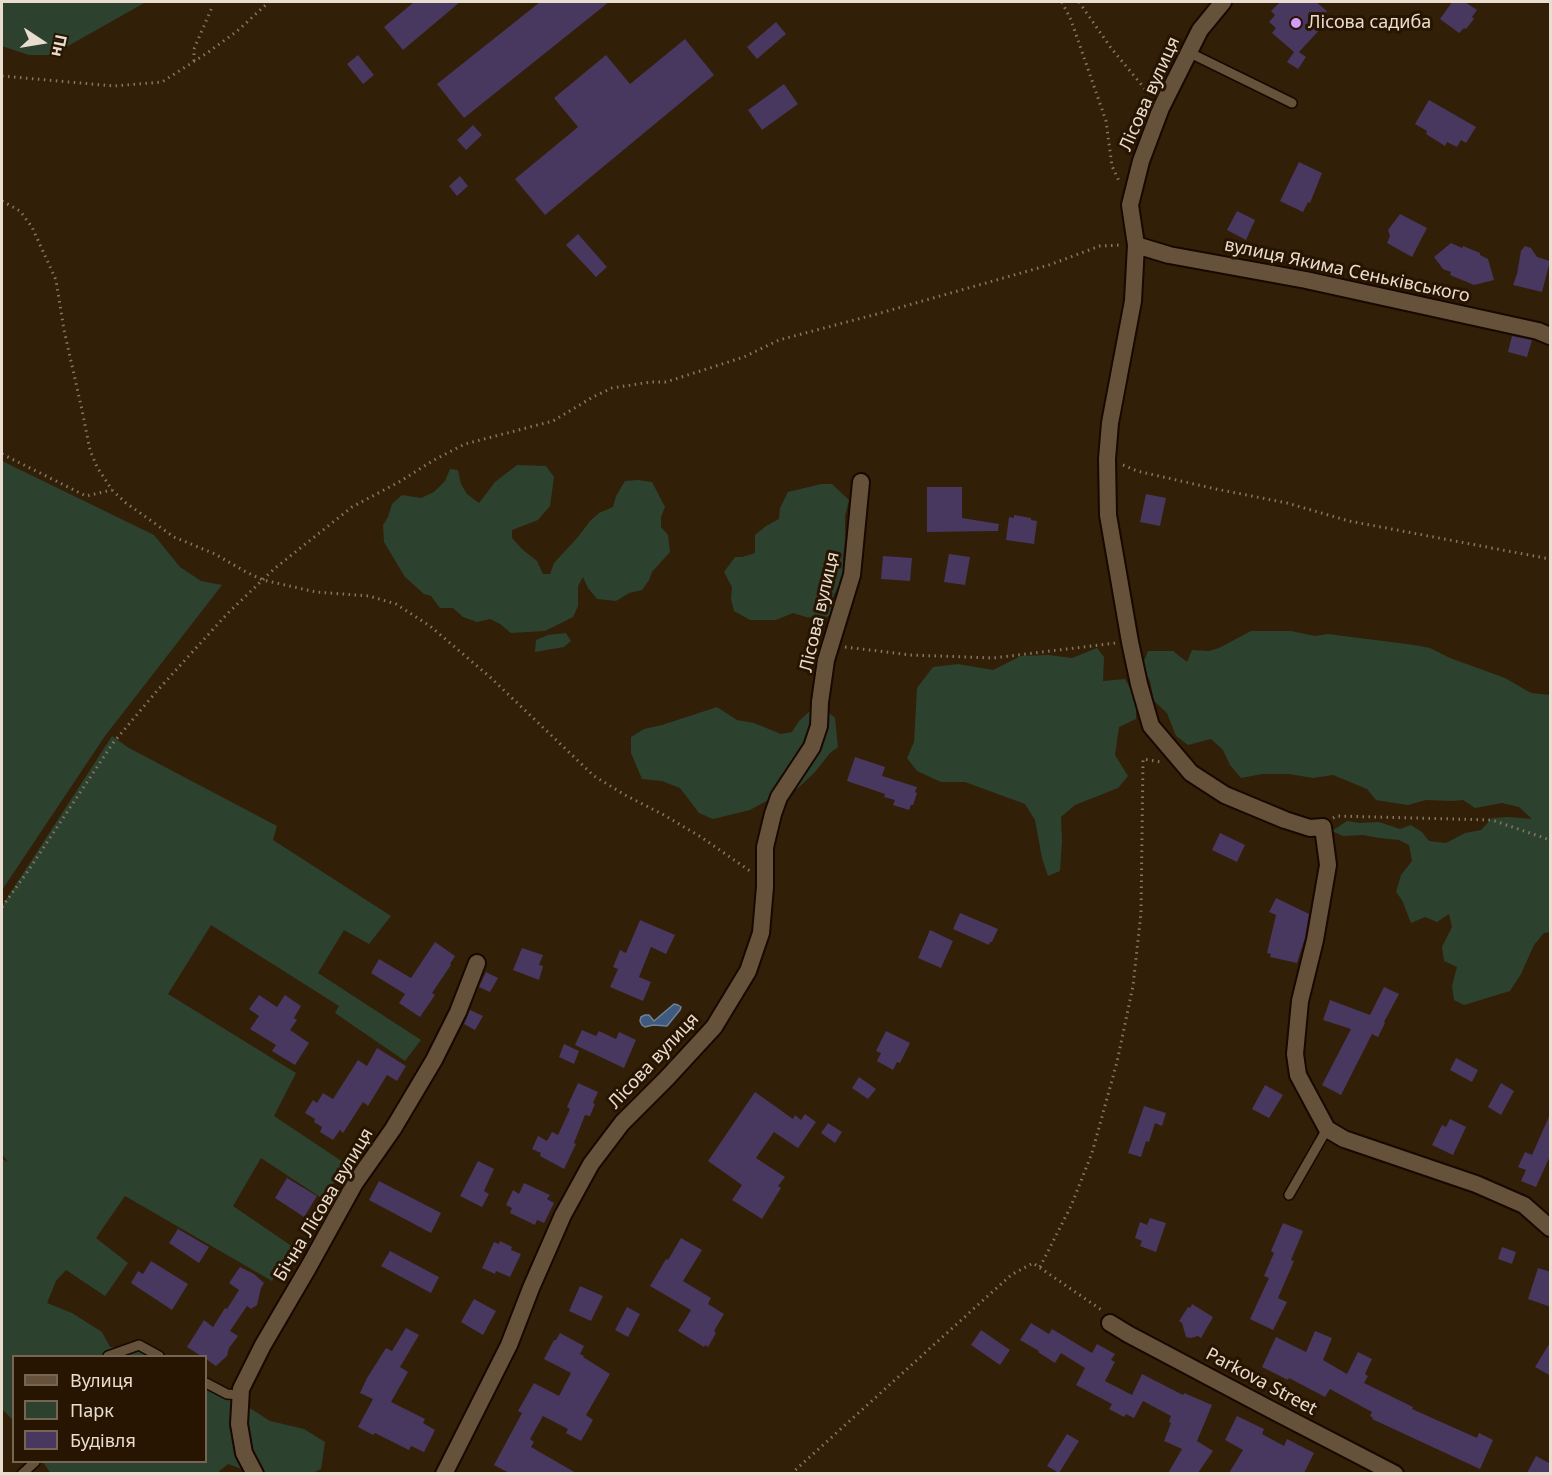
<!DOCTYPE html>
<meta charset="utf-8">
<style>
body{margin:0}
#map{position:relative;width:1552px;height:1475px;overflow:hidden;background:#311f08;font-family:"Noto Sans",sans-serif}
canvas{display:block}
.frame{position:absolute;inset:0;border:3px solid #e9ddcf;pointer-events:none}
.legend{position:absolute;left:12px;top:1355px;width:195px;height:108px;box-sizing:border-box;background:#271501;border:2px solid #756553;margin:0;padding:8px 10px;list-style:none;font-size:18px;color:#e9ddcf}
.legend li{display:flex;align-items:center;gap:12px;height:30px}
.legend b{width:30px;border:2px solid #756553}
.north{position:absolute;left:12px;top:12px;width:60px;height:60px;-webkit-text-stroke:4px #271501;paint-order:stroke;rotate:102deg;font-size:16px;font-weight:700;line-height:24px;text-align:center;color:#e9ddcf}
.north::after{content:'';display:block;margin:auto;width:21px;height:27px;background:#e9ddcf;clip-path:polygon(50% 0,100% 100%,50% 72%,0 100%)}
</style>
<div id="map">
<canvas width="1552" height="1475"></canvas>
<div class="frame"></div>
<ul class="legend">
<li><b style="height:8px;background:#66523b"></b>Вулиця</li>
<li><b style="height:16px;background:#2c422f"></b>Парк</li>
<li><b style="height:16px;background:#48375e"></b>Будівля</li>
</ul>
<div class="north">Пн</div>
</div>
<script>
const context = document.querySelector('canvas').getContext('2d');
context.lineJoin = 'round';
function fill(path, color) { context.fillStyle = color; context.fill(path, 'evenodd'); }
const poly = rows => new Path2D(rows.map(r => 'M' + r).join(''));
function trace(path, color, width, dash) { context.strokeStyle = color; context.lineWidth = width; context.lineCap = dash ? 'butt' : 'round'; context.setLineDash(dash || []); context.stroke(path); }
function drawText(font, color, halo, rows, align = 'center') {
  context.font = font + ' "Noto Sans",sans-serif'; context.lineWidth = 6; context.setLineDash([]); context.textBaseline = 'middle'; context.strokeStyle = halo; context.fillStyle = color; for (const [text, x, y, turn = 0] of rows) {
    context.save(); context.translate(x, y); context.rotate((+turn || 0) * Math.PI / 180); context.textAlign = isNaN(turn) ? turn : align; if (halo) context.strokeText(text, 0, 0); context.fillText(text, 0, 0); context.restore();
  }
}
const green = poly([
 [2,2,146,2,52,55,29,55,2,46],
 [2,461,154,535,180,567,201,581,222,585,105,736,2,890],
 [517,465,546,466,554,477,550,506,538,520,512,530,512,538,523,550,537,561,543,574,550,574,554,563,578,537,590,521,599,513,613,507,616,496,625,481,638,480,652,482,665,507,661,517,661,527,668,535,670,552,652,572,649,580,642,590,629,593,616,601,597,599,588,588,583,577,578,586,578,606,573,617,545,631,511,633,500,624,490,619,477,622,463,617,453,608,440,608,431,596,424,594,405,577,384,542,383,525,388,517,392,504,402,495,421,498,434,492,445,481,450,469,458,470,461,484,467,494,479,503,495,482],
 [821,484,832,484,849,500,845,516,845,540,843,559,844,575,832,599,834,613,822,619,806,617,793,613,776,620,750,620,734,611,731,599,732,587,724,572,735,557,742,557,755,553,755,535,766,526,779,519,780,508,788,492],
 [1251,631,1291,631,1315,636,1328,634,1414,645,1430,648,1450,658,1505,678,1531,693,1550,695,1550,932,1544,933,1534,945,1521,974,1510,991,1464,1005,1454,1000,1452,986,1457,967,1444,961,1442,947,1452,927,1449,914,1437,922,1425,917,1411,923,1402,900,1396,892,1401,875,1412,861,1409,845,1399,840,1379,838,1363,835,1343,836,1332,831,1347,821,1359,823,1379,822,1400,829,1411,825,1422,832,1429,841,1446,843,1465,833,1481,830,1492,818,1508,817,1532,819,1519,807,1502,803,1475,808,1463,800,1452,801,1426,800,1408,805,1376,800,1367,789,1333,775,1313,778,1289,774,1262,774,1241,778,1230,765,1223,750,1211,739,1188,745,1176,736,1167,713,1154,701,1150,681,1142,666,1148,651,1173,651,1187,662,1192,650,1209,651,1219,648],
 [566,633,571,641,564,647,535,652,536,640,548,635],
 [1097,648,1104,657,1103,681,1125,679,1136,699,1136,719,1119,727,1115,755,1128,776,1118,788,1075,805,1061,817,1062,841,1060,871,1048,876,1042,858,1035,820,1025,804,965,782,941,782,917,771,907,758,914,742,917,688,933,667,958,664,993,670,1021,656,1048,655,1072,658],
 [717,707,737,720,754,723,781,734,792,732,799,721,810,711,826,710,835,718,838,747,830,753,815,772,798,788,770,799,750,810,713,819,699,813,680,788,662,781,642,779,631,753,631,737,644,729,662,725],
 [112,736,129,748,277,826,273,840,391,916,369,944,344,930,318,973,421,1040,405,1061,335,1013,339,1006,211,925,168,994,296,1073,274,1116,346,1164,323,1199,261,1158,233,1206,293,1247,272,1281,125,1196,96,1238,128,1263,105,1296,66,1270,56,1281,47,1303,72,1313,102,1332,110,1347,137,1350,153,1356,14,1356,13,1420,2,1409,2,1159,8,1162,2,1154,2,906],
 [206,1380,270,1421,304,1429,325,1442,321,1469,313,1473,253,1473,228,1464,217,1473,51,1474,43,1462,206,1462]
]);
const water = poly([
 [674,1004,678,1005,681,1007,680,1010,667,1026,653,1025,645,1027,642,1025,640,1021,641,1017,645,1015,649,1015,654,1021,674,1004]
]);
const building = poly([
 [414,2,460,2,403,50,384,27],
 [540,2,609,2,464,118,437,84],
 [1280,2,1316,2,1327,11,1319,20,1324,25,1299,52,1306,57,1298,69,1287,62,1294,52,1272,33,1276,28,1269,22,1275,15,1271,11],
 [1452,2,1465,2,1477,10,1472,17,1474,19,1466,29,1464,28,1459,33,1440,19],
 [776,22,786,34,757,59,747,47],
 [685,39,714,75,545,215,515,179,578,127,554,98,606,55,630,84],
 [358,55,374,75,363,84,347,64],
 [784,84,798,104,762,130,748,110],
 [1429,100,1476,127,1466,143,1461,140,1457,147,1447,142,1445,146,1426,134,1427,131,1415,124],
 [473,125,482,135,466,150,457,140],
 [1299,162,1322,173,1310,203,1308,202,1303,212,1280,201],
 [460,176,468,186,457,196,449,186],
 [1237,211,1255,220,1246,240,1227,230],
 [1400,214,1427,228,1412,257,1387,243,1390,236,1388,230],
 [578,234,607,267,596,277,566,245],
 [1451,243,1462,248,1463,246,1480,253,1480,255,1488,259,1494,280,1474,285,1450,275,1451,272,1443,269,1434,257],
 [1525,246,1531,248,1537,257,1550,261,1542,292,1513,285,1517,274,1521,251],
 [1512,336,1532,340,1527,357,1508,352],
 [927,487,962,487,962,518,999,524,998,531,927,532],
 [1146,494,1166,498,1160,526,1140,522],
 [1014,515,1031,518,1031,520,1037,521,1034,544,1006,540,1009,517,1014,518],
 [949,554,970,557,965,585,944,582],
 [883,556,912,558,910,581,881,579],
 [855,757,885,767,882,776,917,787,915,792,917,793,913,805,911,805,909,810,893,805,895,800,884,797,885,794,847,781],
 [1220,833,1245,845,1237,862,1212,850],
 [1276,898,1309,914,1305,938,1297,963,1270,957,1271,954,1267,953,1276,915,1269,912],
 [960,913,998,929,992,942,990,942,989,945,953,929],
 [640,920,675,935,666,954,651,947,639,977,651,982,643,1001,610,987,618,969,613,967,620,950,626,953],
 [930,930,953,941,941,968,918,958],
 [435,942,455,956,450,964,451,965,432,993,435,995,420,1017,399,1003,405,994,371,973,379,959,411,978],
 [522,948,543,955,539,965,543,966,539,980,513,970],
 [486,972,498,978,490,992,479,987],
 [1384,987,1399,994,1384,1022,1385,1023,1378,1037,1372,1034,1341,1095,1322,1085,1351,1029,1323,1020,1330,1000,1370,1015],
 [259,995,277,1007,285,995,301,1006,294,1018,297,1020,290,1030,309,1043,295,1065,272,1051,276,1045,250,1029,259,1016,249,1009],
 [470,1010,483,1016,475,1030,464,1024],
 [582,1030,596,1036,599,1031,616,1039,619,1032,636,1040,624,1068,575,1045],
 [886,1031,910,1043,900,1063,897,1062,893,1070,877,1061,881,1053,876,1051],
 [564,1044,579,1051,574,1064,559,1057],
 [377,1048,406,1066,397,1081,387,1075,368,1106,363,1102,343,1133,340,1130,333,1140,320,1132,322,1127,314,1122,315,1119,305,1113,313,1100,317,1103,323,1093,333,1099,358,1060,367,1066],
 [1456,1058,1478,1070,1472,1082,1450,1070],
 [859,1077,876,1089,868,1099,852,1088],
 [578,1083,598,1092,593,1103,595,1104,590,1116,585,1115,574,1143,576,1144,564,1169,540,1156,541,1153,532,1149,538,1136,547,1141,552,1132,558,1135,570,1109,567,1107],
 [1501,1083,1514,1091,1501,1115,1488,1107],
 [1265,1085,1283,1095,1269,1118,1252,1109],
 [755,1092,793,1119,795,1115,801,1120,805,1114,816,1122,798,1148,774,1132,756,1158,785,1177,778,1186,781,1188,762,1219,732,1200,742,1185,708,1161],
 [1144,1106,1166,1113,1162,1126,1155,1123,1149,1142,1146,1141,1141,1157,1128,1153],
 [1551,1112,1551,1154,1536,1187,1521,1181,1526,1170,1518,1167,1525,1152,1532,1155],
 [1450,1119,1466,1127,1453,1155,1432,1145,1442,1125,1446,1127],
 [828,1123,842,1132,835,1143,821,1133],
 [478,1161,494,1169,484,1191,489,1194,482,1207,460,1196],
 [287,1178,317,1196,304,1217,275,1198],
 [379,1181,441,1213,431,1233,369,1200],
 [524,1183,550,1195,547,1199,554,1203,544,1223,537,1220,535,1225,510,1213,512,1208,506,1205,513,1190,519,1194],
 [1150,1218,1166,1223,1156,1252,1140,1246,1142,1241,1135,1238,1140,1222,1147,1225],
 [1283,1223,1303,1231,1291,1260,1294,1261,1278,1298,1287,1302,1273,1330,1250,1319,1269,1278,1264,1276,1274,1253,1271,1251],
 [178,1229,209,1247,199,1263,169,1243],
 [681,1238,702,1250,683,1281,711,1298,708,1304,724,1314,714,1331,716,1333,708,1347,705,1345,704,1347,678,1331,691,1310,650,1286,666,1259,668,1260],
 [500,1241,512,1247,511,1250,521,1254,510,1277,496,1271,495,1274,482,1268,494,1242,499,1244],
 [1502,1247,1516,1252,1512,1264,1498,1259],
 [390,1251,439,1277,431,1293,381,1266],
 [151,1261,188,1284,172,1310,131,1283,138,1271,143,1274],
 [240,1267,254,1274,264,1283,261,1288,257,1305,251,1309,247,1306,230,1331,238,1336,229,1348,227,1356,216,1366,206,1359,206,1356,201,1356,187,1347,204,1320,213,1327,225,1308,227,1309,239,1290,229,1283],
 [1538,1268,1551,1272,1551,1307,1528,1299],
 [580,1286,603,1296,591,1321,569,1311],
 [474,1299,496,1311,483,1335,461,1322],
 [1192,1304,1213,1317,1201,1338,1198,1336,1191,1338,1186,1337,1182,1323,1179,1321,1188,1307,1190,1308],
 [627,1307,640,1314,628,1337,615,1330],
 [1031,1323,1049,1334,1052,1329,1092,1353,1097,1344,1115,1354,1111,1360,1115,1362,1105,1381,1132,1395,1142,1374,1183,1395,1184,1393,1212,1405,1197,1441,1213,1451,1198,1473,1168,1473,1182,1449,1164,1441,1171,1423,1169,1422,1171,1416,1143,1401,1134,1418,1126,1414,1124,1417,1109,1409,1112,1404,1076,1385,1085,1368,1061,1353,1055,1363,1038,1352,1039,1351,1020,1340],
 [406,1328,419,1335,400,1367,408,1372,391,1402,425,1419,423,1423,435,1430,424,1452,411,1446,409,1450,375,1433,373,1435,358,1427,373,1399,360,1393,367,1378,386,1348,392,1351],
 [981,1330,1010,1350,1000,1365,971,1345],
 [1315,1331,1332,1338,1323,1360,1347,1374,1358,1352,1372,1359,1365,1374,1368,1376,1364,1383,1413,1407,1412,1409,1477,1438,1479,1433,1493,1440,1480,1469,1372,1419,1373,1418,1370,1416,1372,1412,1330,1389,1325,1397,1289,1378,1288,1380,1262,1367,1276,1337,1306,1352],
 [560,1333,584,1346,580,1354,584,1356,583,1357,610,1374,586,1415,593,1420,581,1441,566,1433,568,1429,543,1416,530,1439,534,1442,531,1447,576,1473,509,1473,494,1465,522,1413,518,1411,534,1383,559,1396,571,1373,544,1359,554,1340,556,1340],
 [1551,1341,1551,1376,1535,1367],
 [1237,1416,1264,1429,1262,1434,1284,1446,1287,1439,1314,1453,1304,1473,1229,1473,1243,1450,1225,1440],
 [1067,1434,1079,1441,1059,1473,1047,1466],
 [1536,1456,1551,1464,1551,1473,1527,1473]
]);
const path = poly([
 [1062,2,1071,20,1106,121,1112,166,1119,181],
 [1079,2,1111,48,1150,95],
 [194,61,194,49,213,5],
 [2,76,114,86,162,82,207,53,236,32,269,2],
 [2,201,20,211,32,227,56,280,64,330,82,410,90,450,97,467,112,490,126,503,174,537,215,554,246,572,263,580,316,592,369,596,396,604,430,626,490,677,594,776,625,795,664,815,701,837,750,871],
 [2,454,86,496,112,490],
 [1123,465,1137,471,1216,489,1287,503,1349,521,1550,559],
 [845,647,911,655,993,658,1116,643],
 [1333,818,1337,816,1492,820,1550,840],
 [2,907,28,871,113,743,156,692,227,614,274,569,352,507,399,482,434,460,465,444,553,421,593,397,612,388,651,382,666,382,744,357,779,340,877,314,1049,265,1100,246,1121,245],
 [1040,1267,1071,1206,1092,1153,1117,1062,1133,986,1141,913,1143,759,1161,762],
 [791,1474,1011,1275,1033,1263,1103,1311]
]);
const service = poly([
 [1188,52,1292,103],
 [1289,1195,1327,1129],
 [108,1356,139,1345,159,1356],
 [206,1383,227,1394,241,1395],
 [22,1474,35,1462]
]);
const minor = poly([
 [1223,2,1200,30,1161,108,1141,161,1130,205,1136,245,1133,301,1110,423,1107,459,1108,515,1130,642,1139,684,1151,726,1191,773,1225,795,1285,820,1310,828,1323,827,1328,865,1315,940,1300,1001,1295,1054,1298,1075,1327,1129,1344,1139,1476,1184,1524,1205,1550,1228],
 [1136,245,1169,255,1306,280,1538,331,1550,336],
 [1110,1323,1128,1334,1264,1406,1395,1474],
 [255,1474,244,1453,239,1424,241,1389,263,1345,308,1268,355,1183,393,1129,434,1060,458,1012,477,963],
 [444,1474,509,1345,531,1288,563,1215,591,1164,622,1123,667,1078,714,1027,748,971,761,933,765,887,765,847,773,814,779,797,812,747,819,726,820,702,826,660,852,575,861,482]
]);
const markers = [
 [1296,23,6,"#d39cfc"]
];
const poiNames = [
 ["Лісова садиба",1308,23]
];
const streetNames = [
 ["Лісова вулиця",1150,94,-66],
 ["вулиця Якима Сеньківського",1347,271,12],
 ["Лісова вулиця",820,612,-77],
 ["Лісова вулиця",654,1061,-47],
 ["Бічна Лісова вулиця",324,1205,-59],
 ["Parkova Street",1261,1382,28]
];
fill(green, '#2c422f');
fill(water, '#3f5a7f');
trace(water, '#728197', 1.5);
fill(building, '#48375e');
trace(service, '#180800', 12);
trace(minor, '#180800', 20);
trace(path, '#867764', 3, [1.5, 4.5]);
trace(service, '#66523b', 9);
trace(minor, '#66523b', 16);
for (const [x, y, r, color] of markers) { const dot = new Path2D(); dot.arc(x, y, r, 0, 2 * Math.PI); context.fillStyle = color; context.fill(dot); trace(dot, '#271501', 2); }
drawText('18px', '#e9ddcf', '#271501', poiNames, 'left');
drawText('18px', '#e9ddcf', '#271501', streetNames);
</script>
